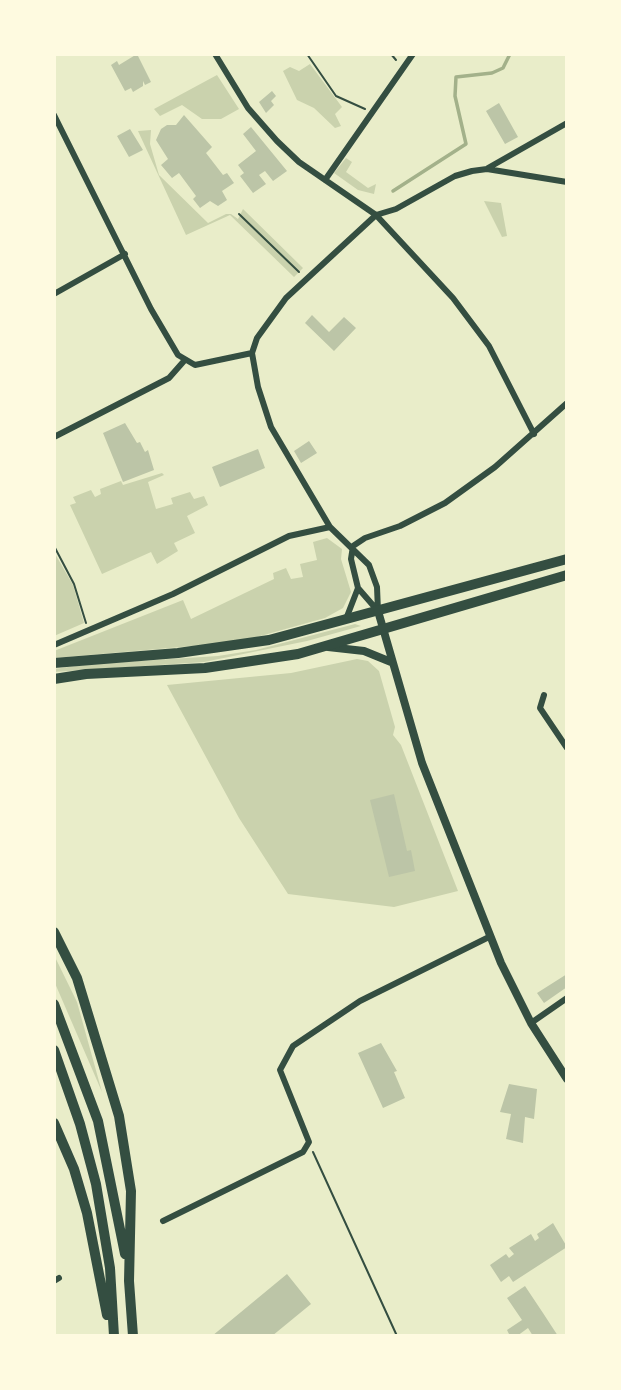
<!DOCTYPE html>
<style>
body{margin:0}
#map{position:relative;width:621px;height:1390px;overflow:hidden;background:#e9edc9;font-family:Raleway,sans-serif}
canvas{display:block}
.frame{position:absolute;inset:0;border:56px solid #fefae0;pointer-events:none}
</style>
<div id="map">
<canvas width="621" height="1390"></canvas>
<div class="frame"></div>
</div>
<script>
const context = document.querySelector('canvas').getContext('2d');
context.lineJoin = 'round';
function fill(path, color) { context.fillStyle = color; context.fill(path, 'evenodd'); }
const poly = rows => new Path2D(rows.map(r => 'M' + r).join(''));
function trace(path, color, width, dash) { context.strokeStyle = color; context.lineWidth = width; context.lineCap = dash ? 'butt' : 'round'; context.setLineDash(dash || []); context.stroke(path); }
const green = poly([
 [310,64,342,107,335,114,341,126,335,128,314,108,297,100,283,71,290,67,299,71],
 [217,75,239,109,221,119,202,119,182,105,160,116,154,109],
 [151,130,150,144,159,175,208,223,226,214,231,214,238,219,243,209,303,268,294,277,230,215,186,235,138,131],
 [346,158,352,162,346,172,368,188,376,184,374,194,358,190,334,173],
 [484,201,501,203,507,236,502,237],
 [162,473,164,475,148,482,156,509,173,504,171,498,190,492,194,499,204,496,208,505,187,516,195,533,174,543,178,551,157,564,151,552,102,574,70,505,76,503,73,497,91,490,95,497,101,494,100,489,121,481,123,485],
 [327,538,342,549,341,559,351,592,343,608,325,618,239,642,54,658,54,651,183,600,191,619,274,579,273,573,286,568,291,579,303,577,300,564,317,560,313,542],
 [54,552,73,585,84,623,54,636],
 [355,624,361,626,307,641,204,662,54,672,54,669,91,664,218,656,256,650],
 [357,659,368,661,379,671,395,727,393,735,401,745,458,891,394,907,288,894,239,818,167,685,291,673],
 [54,955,77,1002,102,1092,54,981]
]);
const stream = poly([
 [393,191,466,144,455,96,456,77,492,73,503,68,510,54]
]);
const building = poly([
 [137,54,151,82,145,85,143,81,143,86,133,92,131,88,125,91,111,65,117,61,119,65],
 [272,91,276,96,271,101,274,105,266,113,259,102],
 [499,103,518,137,505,144,486,111],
 [184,115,212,147,206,153,223,175,227,173,234,183,222,191,227,200,218,206,210,201,200,208,193,199,196,196,179,173,172,178,161,165,168,159,156,140,161,129,167,125,176,125],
 [251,127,287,171,273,181,265,171,259,175,266,184,253,193,240,176,244,173,238,165,256,151,243,134],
 [130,129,143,150,129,157,117,136],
 [312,315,329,332,344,317,356,328,334,351,305,323],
 [125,423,137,443,140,442,145,452,148,450,154,470,123,482,103,433],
 [309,441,317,453,301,463,294,451],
 [258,449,265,468,220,487,212,467],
 [394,794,407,851,411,850,415,871,389,877,370,800],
 [567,974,567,987,544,1003,537,993],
 [381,1043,397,1071,394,1072,405,1098,383,1108,358,1053],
 [509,1084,537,1089,534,1119,525,1117,523,1143,506,1139,511,1114,500,1112],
 [553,1223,567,1247,513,1282,509,1276,501,1282,490,1265,506,1254,509,1258,514,1254,509,1248,531,1234,535,1241,539,1238,537,1234],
 [287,1274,311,1304,272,1336,212,1336],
 [525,1286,543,1313,558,1336,533,1336,528,1328,517,1336,510,1336,507,1330,522,1320,507,1298]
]);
const path = poly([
 [307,54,336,96,365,109],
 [391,54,396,60],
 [239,214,299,272],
 [54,546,74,584,86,623],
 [313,1152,397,1336]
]);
const minor = poly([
 [215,54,248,108,277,141,299,162,376,215,453,298,489,346,534,434],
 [54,115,151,309,178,355,195,365,252,353],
 [488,168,567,123],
 [325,180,413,54],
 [376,215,286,298,257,338,252,353,258,387,271,427,330,527,369,565,377,587,378,611],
 [376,215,396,209,455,176,472,171,487,169,567,182],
 [54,294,125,254],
 [54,437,169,378,184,361],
 [353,546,365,538,400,526,445,503,495,467,567,403],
 [353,546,351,559,358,588,378,611],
 [346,619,358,588],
 [54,645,173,594,289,536,330,527],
 [544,695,540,708,567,748],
 [531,1023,567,998],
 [163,1221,303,1152,309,1142,280,1070,293,1046,360,1001,491,936],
 [54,1281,59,1278]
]);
const tertiary = poly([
 [378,611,422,763,501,963,531,1023,567,1079],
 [328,647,364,651,391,662]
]);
const primary = poly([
 [54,663,178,653,269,640,567,559],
 [54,679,86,674,205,668,298,654,567,575]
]);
const motorway = poly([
 [54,932,77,978,119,1116,131,1191,129,1281,133,1336],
 [54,1004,98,1121,125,1254],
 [54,1050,80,1124,96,1184,110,1268,114,1336],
 [54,1123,74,1169,87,1213,107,1315]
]);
fill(green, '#cad2ad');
trace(stream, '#a3b18a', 3.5);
fill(building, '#bcc5a7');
trace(path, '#344e41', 2);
trace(minor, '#344e41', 6);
trace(tertiary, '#344e41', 8);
trace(primary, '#344e41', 10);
trace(motorway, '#344e41', 10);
</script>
